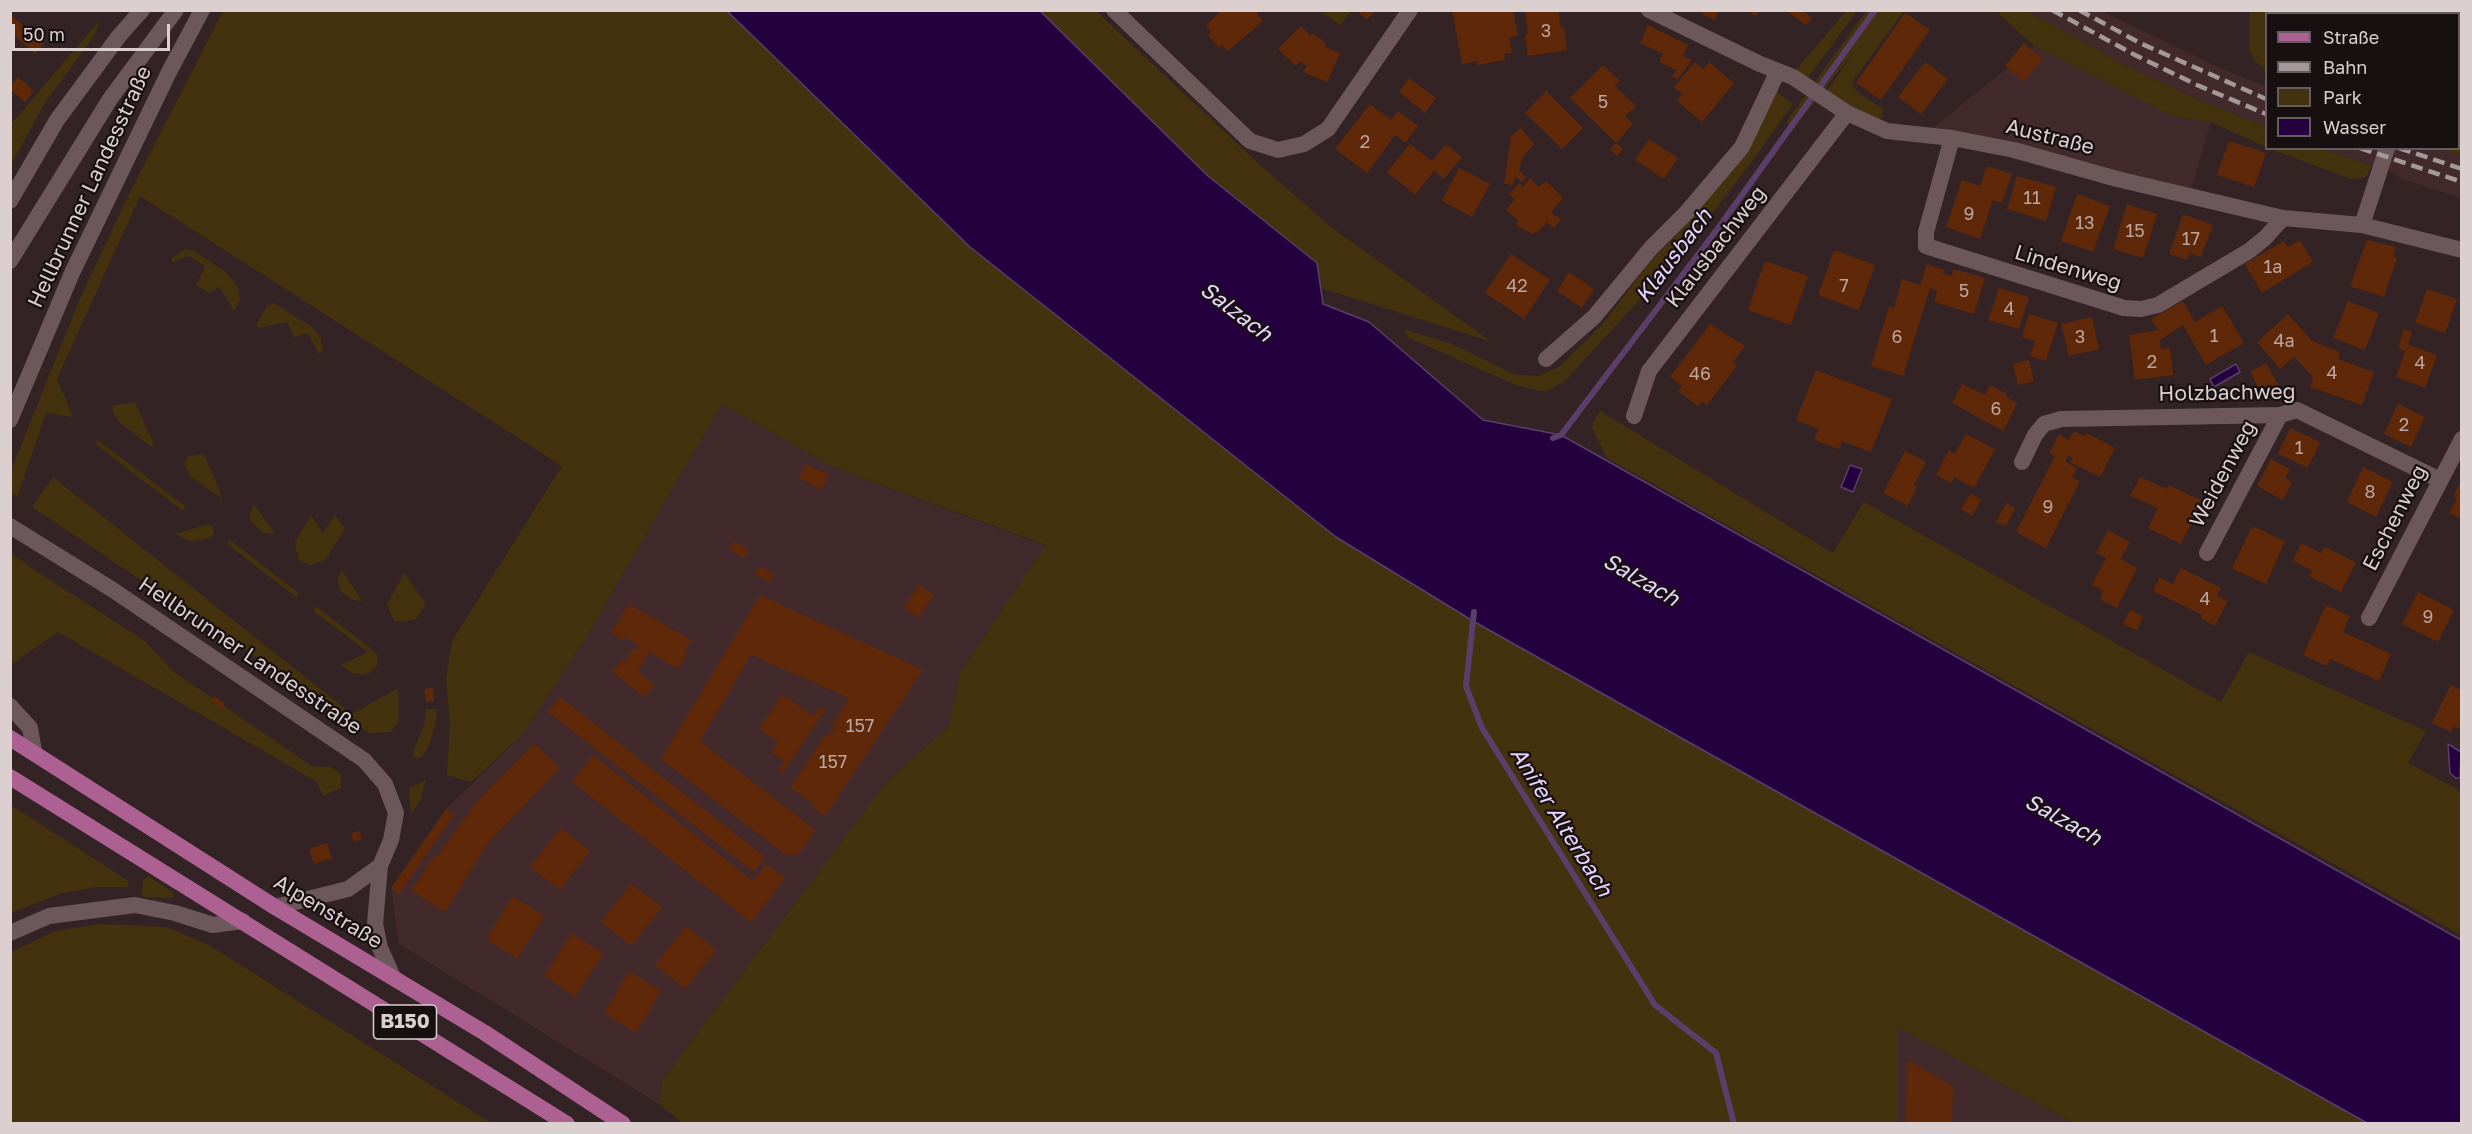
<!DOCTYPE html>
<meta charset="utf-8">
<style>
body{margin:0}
#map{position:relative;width:2472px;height:1134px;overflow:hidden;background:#342325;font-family:"Golos Text",sans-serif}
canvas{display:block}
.frame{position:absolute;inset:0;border:12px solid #dbcfd0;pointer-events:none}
.legend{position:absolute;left:2265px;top:12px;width:195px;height:138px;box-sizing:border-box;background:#170f10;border:2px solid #655c5d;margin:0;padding:8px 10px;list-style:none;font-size:18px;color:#dbcfd0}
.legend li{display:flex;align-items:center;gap:12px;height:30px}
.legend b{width:30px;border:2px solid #655c5d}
.scale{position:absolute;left:12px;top:24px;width:158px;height:27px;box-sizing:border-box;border:3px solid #dbcfd0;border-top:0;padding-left:8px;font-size:18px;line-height:21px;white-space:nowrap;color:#dbcfd0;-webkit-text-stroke:4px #170f10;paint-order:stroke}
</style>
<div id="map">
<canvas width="2472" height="1134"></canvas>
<div class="frame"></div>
<ul class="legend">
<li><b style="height:8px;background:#ac6192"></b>Straße</li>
<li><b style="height:8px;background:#a59899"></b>Bahn</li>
<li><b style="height:16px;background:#44310e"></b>Park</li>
<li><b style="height:16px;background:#25003f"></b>Wasser</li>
</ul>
<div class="scale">50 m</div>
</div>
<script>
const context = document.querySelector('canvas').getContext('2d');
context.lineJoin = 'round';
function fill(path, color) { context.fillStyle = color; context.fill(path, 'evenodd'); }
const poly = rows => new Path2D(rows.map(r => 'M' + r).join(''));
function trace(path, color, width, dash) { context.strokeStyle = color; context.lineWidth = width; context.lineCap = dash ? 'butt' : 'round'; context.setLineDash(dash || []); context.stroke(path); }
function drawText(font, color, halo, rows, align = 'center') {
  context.font = font + ' "Golos Text",sans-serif'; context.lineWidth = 4.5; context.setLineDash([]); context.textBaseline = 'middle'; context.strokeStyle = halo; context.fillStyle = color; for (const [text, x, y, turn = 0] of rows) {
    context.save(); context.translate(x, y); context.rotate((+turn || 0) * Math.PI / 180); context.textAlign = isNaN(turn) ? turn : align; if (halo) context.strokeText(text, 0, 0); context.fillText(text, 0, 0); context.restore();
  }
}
const built = poly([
 [2027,11,2102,11,2207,62,2266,87,2266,127,2193,97,2129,67],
 [2034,46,2172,116,2211,122,2191,191,1933,128],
 [2442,148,2461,155,2461,198,2399,178,2394,172,2321,149],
 [722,404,832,467,1046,546,961,671,948,727,888,780,662,1080,659,1104,399,944,391,888,446,809,523,734,587,636],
 [1897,1026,2073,1123,1898,1123]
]);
const green = poly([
 [223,11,727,11,970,247,1336,537,1473,621,2367,1123,2073,1123,1898,1027,1898,1123,682,1123,659,1104,662,1080,888,780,948,727,961,671,1046,545,832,467,722,404,587,636,523,734,471,782,447,775,450,722,446,679,452,641,562,466,140,196,57,379,73,417,46,413,17,497,11,492,10,473,79,301,129,194],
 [1040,11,1096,11,1258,163,1331,227,1492,342,1321,288,1317,263,1208,176],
 [1321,11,1352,11,1340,25],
 [1846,11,1857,11,1808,78,1796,70],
 [1866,11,1904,11,1852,82,1855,90,1884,110,1879,124,1827,91,1858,46,1794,128,1786,122],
 [1996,11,2027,11,2129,67,2193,97,2266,127,2266,147,2211,122,2172,116,2121,90,2034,46],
 [2250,11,2250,10,2385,11,2382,14,2266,14,2266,70,2255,61,2249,50],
 [100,20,94,36,43,106,11,165,11,124],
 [1777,92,1793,104,1752,161,1705,223,1655,283,1564,382,1545,392,1516,385,1409,338,1404,329,1452,344,1514,374,1539,376,1560,366,1602,325,1649,263,1675,236,1745,153,1771,95],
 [2459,119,2461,120,2461,155,2442,149,2458,148],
 [2271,149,2321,149,2372,165,2366,177,2351,179],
 [185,249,194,251,223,270,233,280,239,290,240,300,234,311,219,287,209,293,196,285,205,266,188,256,173,262,171,258],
 [274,303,312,327,321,338,323,351,319,354,308,333,294,337,287,322,260,328,256,325,267,306],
 [135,402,155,447,149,445,120,423,115,416,112,408,115,405],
 [1600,411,1833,553,1864,502,2221,702,2249,652,2426,731,2408,763,2461,791,2461,935,1607,458,1591,426],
 [98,440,186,507,183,511,95,444],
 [204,454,223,499,191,477,187,469,184,462,189,456],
 [53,477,352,714,398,688,399,721,391,732,369,733,32,507],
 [254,504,275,534,264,533,252,523,249,517],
 [311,515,323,533,335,515,345,529,328,556,323,561,309,565,298,559,295,542],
 [209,524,213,527,214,533,211,537,191,542,175,534],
 [230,540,299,593,296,597,227,544],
 [10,552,33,569,145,641,174,672,312,766,331,767,341,774,341,788,323,796,317,782,58,632,12,664],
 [342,570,362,601,352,600,341,592,337,578],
 [404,573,426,604,416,619,402,622,395,621,391,615,387,605],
 [316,606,374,651,378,657,377,665,371,672,362,675,350,672,341,665,368,652,313,611],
 [426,709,437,709,436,721,430,742,423,756,418,759,414,757,413,752,425,722],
 [426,780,420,801,411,814,409,788],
 [11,805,127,880,129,887,98,887,62,893,11,913],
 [148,876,173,892,173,898,144,897,142,895,143,880],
 [101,924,167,927,209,945,491,1123,11,1123,11,952,55,931]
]);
const water = poly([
 [727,11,1040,11,1208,176,1317,263,1323,304,1369,322,1483,420,1561,435,2461,940,2461,1123,2367,1123,1473,621,1336,537,970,247,727,11],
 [2236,364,2240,372,2214,387,2210,379,2236,364],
 [1850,465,1862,469,1853,492,1841,487,1850,465],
 [2448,744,2461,752,2460,778,2456,778,2450,773,2448,744]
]);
const stream = poly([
 [1553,438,1561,435,1719,227,1875,10],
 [1474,612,1466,686,1482,728,1655,1005,1716,1053,1734,1124]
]);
const building = poly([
 [1222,10,1261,10,1257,14,1263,21,1228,51,1222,45,1219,48,1208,35,1211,32,1206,25],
 [1356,10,1376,10,1367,20],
 [1452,10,1513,10,1518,36,1509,37,1512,53,1504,54,1505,60,1477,65,1477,61,1462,64],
 [1525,10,1558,10,1561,28,1564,28,1567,50,1528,56,1525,34,1528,34],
 [1702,10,1719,10,1715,20,1701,13],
 [1745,10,1759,10,1756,16],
 [1790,10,1802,10,1812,18,1806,25,1788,12],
 [2447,10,2462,10,2462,56,2458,54,2458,14,2445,14],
 [1905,13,1930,30,1881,100,1856,83],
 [10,14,44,44,35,54,10,32],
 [1648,25,1688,45,1683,56,1692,60,1678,79,1672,77,1676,70,1659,62,1663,54,1640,43],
 [1301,26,1311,36,1312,33,1326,43,1325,47,1340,53,1327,82,1303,72,1307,66,1300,61,1296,66,1278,49],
 [2024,43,2043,59,2023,82,2005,66],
 [1695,62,1703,69,1709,62,1734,83,1702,122,1677,101,1682,94,1674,87],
 [1925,62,1948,79,1921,114,1898,97],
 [1603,65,1620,81,1615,86,1636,106,1625,116,1633,124,1616,143,1570,98],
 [18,77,34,91,25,102,10,90,10,86],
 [1409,78,1436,98,1425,113,1399,92],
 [1546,91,1583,128,1562,149,1525,113],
 [1370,104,1391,120,1398,111,1418,126,1405,143,1395,135,1367,173,1335,149],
 [1521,128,1534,144,1522,158,1519,170,1526,177,1522,182,1515,177,1513,185,1504,184,1511,136],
 [1649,139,1678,158,1664,179,1635,160],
 [2229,141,2266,153,2254,187,2217,175],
 [1616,143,1623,149,1617,156,1610,150],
 [1410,144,1432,161,1446,144,1462,157,1444,179,1434,171,1415,195,1387,172],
 [1987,166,2012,174,2002,203,1993,200,1980,239,1946,227,1962,180,1980,186],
 [1459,168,1490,184,1472,217,1442,201],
 [2017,176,2056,187,2046,221,2007,209],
 [1530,178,1539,187,1546,181,1563,198,1551,212,1561,220,1554,228,1547,222,1540,230,1533,234,1519,227,1516,224,1519,221,1506,210,1515,199,1509,195,1519,183,1523,187],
 [2077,194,2110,206,2093,252,2061,241],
 [2127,204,2157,214,2143,258,2113,249],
 [2183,214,2213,225,2201,257,2190,253,2187,260,2169,254],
 [2300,240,2313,262,2262,293,2245,264,2284,241,2288,247],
 [2367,240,2396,247,2393,257,2397,258,2384,297,2350,286],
 [1834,250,1875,265,1859,310,1818,295],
 [1511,254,1550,280,1524,319,1485,293],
 [1765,261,1808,276,1791,325,1748,310],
 [1927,264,1944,270,1943,273,1952,276,1953,269,1985,278,1974,314,1934,302,1937,291,1930,288,1903,376,1871,366,1889,306,1894,308,1902,279,1920,285],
 [1569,272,1594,289,1582,308,1557,291],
 [1999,288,2029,297,2019,329,1988,320],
 [2427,289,2457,299,2445,333,2415,323],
 [2183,301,2195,322,2222,306,2244,343,2206,365,2183,325,2160,340,2161,349,2170,348,2173,375,2135,380,2129,335,2158,330,2151,319],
 [2348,301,2379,313,2365,350,2333,338],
 [2029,314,2058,323,2046,361,2030,356,2035,341,2022,337],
 [2288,314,2312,341,2340,352,2338,359,2374,372,2362,405,2310,387,2313,377,2294,357,2280,369,2257,342],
 [2092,317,2099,349,2069,356,2061,324],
 [1710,324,1745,346,1733,362,1737,366,1707,405,1702,401,1698,406,1678,391,1682,386,1670,377],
 [2404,329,2412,332,2408,345,2437,355,2425,388,2396,377,2405,351,2398,348],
 [2029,360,2034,381,2018,385,2013,364],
 [2266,363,2280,388,2264,397,2250,372],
 [1816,370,1892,399,1871,452,1842,441,1839,449,1814,440,1819,429,1796,420],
 [1962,384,1985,395,1990,385,2007,394,2006,397,2017,403,2003,431,1952,403],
 [2398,404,2425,417,2411,447,2384,434],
 [2290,428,2320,442,2308,468,2278,454],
 [2074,431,2085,436,2087,433,2115,448,2100,477,2070,462,2073,458,2068,455,2065,461,2077,468,2072,477,2080,481,2046,548,2016,532,2055,456,2049,453,2059,434,2069,440],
 [1966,434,1995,449,1974,488,1954,477,1951,483,1936,475,1949,450,1955,453],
 [1905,451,1926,462,1914,485,1917,487,1908,506,1883,493],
 [2271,459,2290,469,2285,478,2292,482,2283,500,2257,486],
 [806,464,829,475,821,490,799,478],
 [2363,467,2393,482,2376,517,2347,502],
 [2140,477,2167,489,2169,485,2202,501,2181,544,2148,528,2158,508,2130,496],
 [2462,479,2462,519,2449,513,2457,498,2453,496],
 [1971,493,1981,500,1972,516,1961,509],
 [2006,503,2015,508,2006,526,1996,522],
 [2252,526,2285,541,2266,584,2232,569],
 [2108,530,2130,542,2121,559,2137,568,2117,608,2100,599,2103,591,2092,585,2106,558,2096,553],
 [734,541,749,550,744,558,729,549],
 [2301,543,2321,553,2324,547,2356,562,2341,592,2309,576,2312,571,2293,561],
 [759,566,774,574,770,582,755,574],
 [2181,568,2221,588,2217,596,2228,601,2215,626,2201,618,2202,615,2153,591,2160,577,2173,584],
 [919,585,934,595,918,618,904,607],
 [2418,592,2454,610,2438,642,2402,624],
 [760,595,923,670,825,816,812,807,814,804,790,788,826,734,828,736,835,727,832,725,849,698,751,655,700,741,815,830,799,854,791,855,783,853,661,759],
 [629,604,691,640,684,652,687,654,678,669,649,652,638,671,654,685,644,697,613,672,622,659,625,662,633,648,636,651,639,646,625,637,623,641,611,633],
 [2326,605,2350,616,2343,632,2391,654,2379,681,2330,659,2327,666,2303,655],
 [2130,610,2143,616,2137,630,2123,624],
 [2451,685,2462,690,2462,730,2454,726,2451,732,2432,723],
 [433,688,434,701,426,702,424,689],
 [782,694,814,716,821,706,826,709,783,773,779,771,784,761,771,752,778,742,759,729],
 [214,696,225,704,222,708,211,700],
 [560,697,765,857,754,872,548,712],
 [534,743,560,768,488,843,445,912,411,891,434,856,436,858,474,805],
 [593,755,753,881,766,864,785,878,751,922,572,782],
 [446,809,454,815,399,894,391,888],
 [561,828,590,851,560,890,530,867],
 [359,831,362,839,354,842,351,833],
 [327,843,332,858,314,864,309,849],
 [631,884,662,907,631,946,601,922],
 [513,896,544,916,517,959,486,939],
 [686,926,716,950,685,989,655,965],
 [572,933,603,954,575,997,544,976],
 [629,971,661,991,636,1033,604,1013],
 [1907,1060,1953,1086,1952,1124,1906,1124]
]);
const minor = poly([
 [1114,10,1250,141,1278,150,1304,144,1328,129,1410,10],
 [1649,10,1760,64,1793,77,1847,113,1887,131,1952,138,2014,150,2117,179,2283,218,2362,225,2462,250],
 [2458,84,2462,82],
 [1952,138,1926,232,1926,246,2124,308,2141,309,2158,305,2249,251,2265,238,2283,218],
 [2362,225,2387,148],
 [1546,359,1594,317,1651,248,1686,213,1742,147,1778,71],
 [1634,416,1649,371,1847,113],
 [2022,462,2035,435,2044,424,2061,419,2280,415,2297,410,2440,480],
 [2207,553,2280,415],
 [2369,618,2462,439]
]);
const tertiary = poly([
 [10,526,113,590,364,760,385,784,396,813,391,840,380,866,375,924,380,948,393,977],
 [275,907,348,889,380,866]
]);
const secondary = poly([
 [10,201,57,120,119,36,142,10],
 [10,261,110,99,176,10],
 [10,420,72,273,169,72,202,10],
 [10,706,30,728,34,751],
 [10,933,49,916,135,905,175,913,213,925,243,921]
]);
const primary = poly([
 [10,738,275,907,485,1033,623,1124],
 [10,777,567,1124]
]);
const rail = poly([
 [2052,10,2135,55,2197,85,2266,114],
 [2079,10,2140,43,2266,99],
 [2360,148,2462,182],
 [2399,148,2462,169]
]);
const numberNames = [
 ["3",1546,31],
 ["5",1603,102],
 ["2",1365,142],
 ["11",2032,198],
 ["9",1969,214],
 ["13",2085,223],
 ["15",2135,231],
 ["17",2191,239],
 ["1a",2273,267],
 ["42",1517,286],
 ["7",1844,286],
 ["5",1964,291],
 ["4",2009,309],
 ["1",2214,336],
 ["6",1897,337],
 ["3",2080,337],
 ["4a",2284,341],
 ["2",2152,362],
 ["4",2420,363],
 ["4",2332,373],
 ["46",1700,374],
 ["6",1996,409],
 ["2",2404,425],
 ["1",2299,448],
 ["8",2370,492],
 ["9",2048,507],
 ["4",2205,599],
 ["9",2428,617],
 ["157",860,726],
 ["157",833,762]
];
const shields = [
 [405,1022,63]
];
const shieldNames = [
 ["B150",405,1022]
];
const streetNames = [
 ["Austraße",2050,137,14],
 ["Hellbrunner Landesstraße",90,187,-65],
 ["Klausbachweg",1716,247,-52],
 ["Lindenweg",2068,268,17],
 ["Holzbachweg",2227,393,-1],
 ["Weidenweg",2223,474,-62],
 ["Eschenweg",2395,518,-63],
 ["Hellbrunner Landesstraße",250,656,34],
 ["Alpenstraße",328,912,31]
];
const waterNames = [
 ["Klausbach",1674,256,-53],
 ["Salzach",1236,312,37],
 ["Salzach",1641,580,30],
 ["Salzach",2063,820,29],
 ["Anifer Alterbach",1561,822,58]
];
fill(built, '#41292c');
fill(green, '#44310e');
fill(water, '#25003f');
trace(water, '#5c3e6a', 1.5);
trace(stream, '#5c3e6a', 6);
fill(building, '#5e2809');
trace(minor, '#6c585a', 16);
trace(tertiary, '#6c585a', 16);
trace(secondary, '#6c585a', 16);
trace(primary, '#ac6192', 16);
trace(rail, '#a59899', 4.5, [12, 6]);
drawText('18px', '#bca59e', null, numberNames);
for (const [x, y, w] of shields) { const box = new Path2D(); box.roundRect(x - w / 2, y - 17, w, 34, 4.5); context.fillStyle = '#170f10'; context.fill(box); trace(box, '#dbcfd0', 1.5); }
drawText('bold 20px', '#dbcfd0', null, shieldNames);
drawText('21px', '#dbcfd0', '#170f10', streetNames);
drawText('italic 22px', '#e6d5fd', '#170f10', waterNames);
</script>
